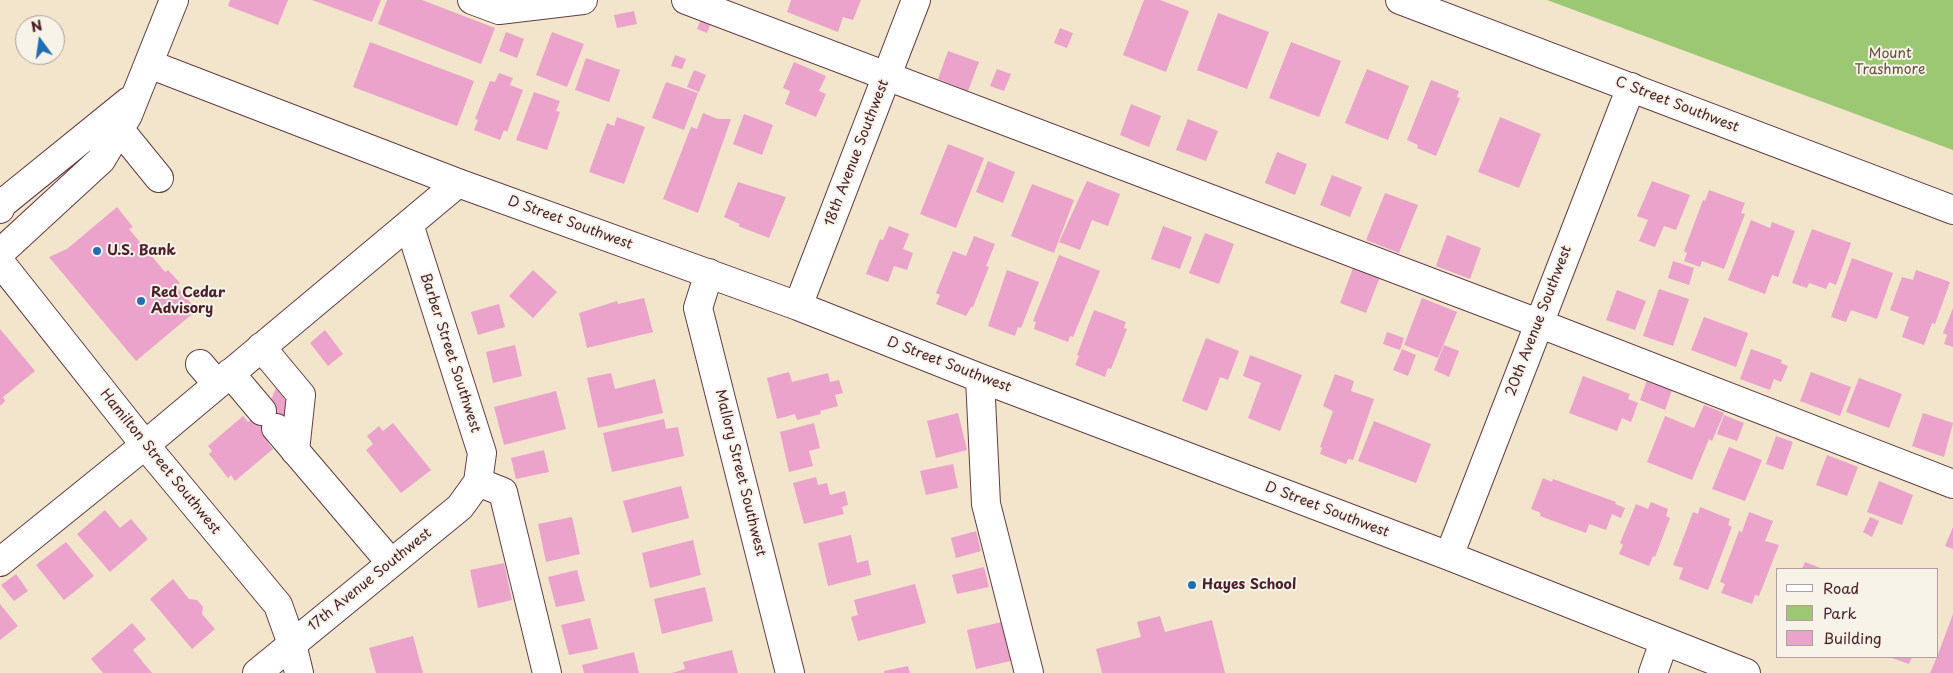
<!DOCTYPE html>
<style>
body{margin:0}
#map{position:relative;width:1953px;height:673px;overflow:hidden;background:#f2e5cc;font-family:"Playpen Sans",sans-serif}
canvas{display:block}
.legend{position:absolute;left:1776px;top:568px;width:162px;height:90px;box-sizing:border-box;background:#f7f3e8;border:1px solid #b29e9c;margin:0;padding:6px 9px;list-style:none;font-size:15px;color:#4a1f2b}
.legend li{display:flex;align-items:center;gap:10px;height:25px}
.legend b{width:25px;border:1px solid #b29e9c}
.north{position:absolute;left:15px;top:15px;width:50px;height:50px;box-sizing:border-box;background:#f7f3e8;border:1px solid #b29e9c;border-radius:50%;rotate:346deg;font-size:14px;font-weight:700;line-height:20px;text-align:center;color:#4a1f2b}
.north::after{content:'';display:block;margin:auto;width:18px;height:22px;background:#1f6fb2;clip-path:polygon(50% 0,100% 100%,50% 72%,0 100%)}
</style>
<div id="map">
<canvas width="1953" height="673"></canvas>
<ul class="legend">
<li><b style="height:6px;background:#fff"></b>Road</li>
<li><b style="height:14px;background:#9cc773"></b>Park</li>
<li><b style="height:14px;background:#eba3cc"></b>Building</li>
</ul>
<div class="north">N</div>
</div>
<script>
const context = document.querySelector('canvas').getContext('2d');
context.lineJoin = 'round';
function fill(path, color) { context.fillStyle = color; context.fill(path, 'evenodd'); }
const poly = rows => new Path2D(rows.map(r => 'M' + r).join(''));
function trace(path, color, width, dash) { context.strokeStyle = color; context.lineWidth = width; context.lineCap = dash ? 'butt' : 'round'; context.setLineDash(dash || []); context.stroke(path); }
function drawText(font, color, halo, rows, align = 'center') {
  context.font = font + ' "Playpen Sans",sans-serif'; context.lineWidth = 4; context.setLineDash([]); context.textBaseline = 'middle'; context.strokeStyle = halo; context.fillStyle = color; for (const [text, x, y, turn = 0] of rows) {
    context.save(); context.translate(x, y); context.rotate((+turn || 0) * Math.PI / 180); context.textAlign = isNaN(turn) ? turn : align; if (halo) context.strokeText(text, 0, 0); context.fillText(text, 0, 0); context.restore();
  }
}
const green = poly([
 [1547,0,1953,0,1953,150]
]);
const building = poly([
 [230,0,288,0,278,25,228,6],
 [312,0,381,0,372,22],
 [387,0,422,0,495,28,481,64,378,24],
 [791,0,861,0,853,20,843,17,838,32,787,12],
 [1144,0,1160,0,1189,11,1166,72,1123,55],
 [634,11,637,24,617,28,614,15],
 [1218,13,1269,32,1247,89,1197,70],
 [701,19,711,23,707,33,697,29],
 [1060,28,1073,33,1067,48,1054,43],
 [506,32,524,39,517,58,499,51],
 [552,32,584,44,567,87,536,75],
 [370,42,474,81,457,126,353,87],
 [1291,42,1341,61,1319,117,1269,98],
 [948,51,979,62,968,91,938,79],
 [675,55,686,59,682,69,671,66],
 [586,58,620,70,609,102,575,90],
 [794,62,826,76,819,91,826,94,816,117,785,104,790,91,783,88],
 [997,69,1011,74,1004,91,990,86],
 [1367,69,1409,86,1388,140,1345,123],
 [694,70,706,75,699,92,687,87],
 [499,73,513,78,510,85,523,90,507,132,504,130,500,140,474,130,478,120,475,119,490,81,495,82],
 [1431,80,1459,91,1457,97,1460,98,1436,156,1417,148,1418,145,1407,140],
 [666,82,698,93,684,130,652,118],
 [534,92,560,101,556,111,560,112,547,150,516,140],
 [1131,104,1161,116,1149,147,1120,135],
 [703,113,718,119,731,119,698,213,663,199,691,127,697,129],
 [744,114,773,125,762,155,733,144],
 [617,117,645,127,624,184,589,172,607,123,614,126],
 [1500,117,1541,134,1519,188,1478,172],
 [1188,119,1218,131,1206,161,1176,150],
 [948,144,984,158,956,228,920,214],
 [1277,152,1307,164,1295,195,1265,183],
 [988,161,1015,172,1003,203,976,192],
 [1332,175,1362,187,1350,217,1320,205],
 [1087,181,1120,194,1108,226,1092,220,1080,250,1059,242],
 [1652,181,1690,195,1676,230,1664,226,1655,247,1639,241,1648,220,1637,216],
 [738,182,786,197,769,238,738,226,740,224,724,217],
 [1032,184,1074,200,1054,253,1011,236],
 [1709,190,1745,203,1741,213,1745,214,1724,269,1702,261,1700,267,1684,261,1687,253,1684,251,1703,200,1705,201],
 [1385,193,1418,205,1399,253,1366,240],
 [117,207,133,227,129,229,165,272,168,270,180,283,176,286,197,310,136,361,49,257,67,249],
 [1751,220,1770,228,1772,222,1795,231,1778,277,1772,275,1765,294,1728,280],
 [889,226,909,234,903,249,913,253,907,270,894,266,888,282,866,274,880,239,883,240],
 [1163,226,1192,237,1180,269,1151,259],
 [1812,229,1851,243,1836,285,1829,282,1826,289,1809,283,1807,288,1792,283],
 [1205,233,1234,244,1219,284,1189,273],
 [1447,235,1481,248,1470,279,1436,266],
 [974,236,995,244,986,266,989,267,973,307,971,307,966,316,936,304,940,295,936,293,953,251,966,256],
 [1059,255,1100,271,1073,337,1070,336,1068,342,1034,329,1036,322,1033,321],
 [1852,258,1893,273,1877,319,1851,310,1846,322,1831,317],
 [1673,261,1694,268,1689,285,1668,278],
 [1353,268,1380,277,1366,313,1340,303],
 [533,270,557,292,533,318,509,296],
 [1007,270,1039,282,1021,328,1018,327,1015,336,988,326],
 [1916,270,1950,282,1935,324,1932,323,1924,345,1902,337,1909,317,1890,310,1902,277,1913,280],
 [1659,289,1689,299,1673,346,1643,336],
 [1617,290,1646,301,1635,330,1606,320],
 [644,298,653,332,587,348,579,313,617,301,618,304],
 [1422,298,1457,312,1438,358,1404,345],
 [499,304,505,327,478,335,471,312],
 [1953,308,1953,347,1944,344,1947,335,1943,333],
 [1094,310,1126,322,1124,328,1127,329,1111,369,1108,368,1105,377,1075,365,1079,356,1077,355],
 [1704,317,1748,333,1736,367,1691,350],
 [0,329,35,371,3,397,5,401,0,406],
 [325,330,343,354,328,366,310,343],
 [1387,332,1404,338,1400,350,1383,344],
 [1206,338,1239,351,1228,380,1220,377,1207,411,1182,401],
 [515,345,522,376,493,383,486,352],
 [1444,345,1459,351,1449,377,1434,370],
 [1402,349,1416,355,1408,376,1393,370],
 [1751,349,1782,360,1781,363,1788,366,1781,382,1774,379,1770,390,1740,379],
 [1250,355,1302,375,1280,431,1248,418,1261,383,1243,376],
 [789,372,792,382,828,373,830,382,839,380,843,393,835,395,838,406,820,411,821,414,797,420,795,414,777,419,767,378],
 [1811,372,1851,387,1840,416,1800,401],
 [611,373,615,389,655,379,663,413,598,428,587,378],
 [1335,374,1354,381,1351,391,1374,399,1353,460,1348,459,1346,464,1320,454,1322,448,1320,447,1333,411,1323,406],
 [1583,376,1630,394,1628,399,1638,403,1631,422,1622,418,1617,431,1569,413],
 [1859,378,1902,394,1889,428,1846,412],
 [1647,380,1672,390,1665,410,1640,400],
 [276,388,291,407,268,443,273,449,235,481,231,475,228,478,209,454,212,451,208,446,243,416,248,422,268,407],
 [556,391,566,429,504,445,494,407],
 [1704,405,1724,413,1712,441,1709,439,1692,480,1647,462,1665,416,1694,428],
 [958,413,967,450,936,458,927,421],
 [1923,413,1953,423,1944,457,1912,446],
 [1724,415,1744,423,1737,441,1717,434],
 [664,419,666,429,678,427,684,456,612,472,603,433],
 [1374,421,1431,444,1416,483,1358,461],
 [393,423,431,470,401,493,366,450,373,444,367,436,379,426,383,431],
 [814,423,820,448,809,451,813,466,789,472,780,432],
 [1776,436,1793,442,1783,470,1766,464],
 [1729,447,1762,460,1745,501,1712,489],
 [544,450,549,472,516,479,511,458],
 [1827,455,1858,467,1847,496,1816,485],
 [953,464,958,488,926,495,920,471],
 [816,477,818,485,827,483,830,495,845,491,848,505,842,507,844,514,804,524,793,483],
 [1543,478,1552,482,1553,479,1616,502,1615,504,1625,508,1621,518,1612,514,1606,530,1589,524,1586,533,1540,516,1541,513,1531,509],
 [1879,481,1913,495,1902,525,1867,512],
 [681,486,689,518,632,533,623,501],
 [1651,502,1668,509,1666,516,1670,518,1655,557,1653,556,1649,566,1619,554,1623,545,1620,543,1636,504,1648,509],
 [1700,507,1730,519,1728,525,1732,527,1708,590,1679,579,1683,568,1673,565,1693,512,1698,514],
 [105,510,120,528,131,519,148,539,110,572,77,534],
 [1749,512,1773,521,1765,541,1779,545,1759,596,1755,595,1752,604,1721,593,1725,584,1720,582,1739,531,1742,532],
 [572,517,580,554,546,562,538,524],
 [1870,517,1879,521,1872,537,1863,532],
 [1953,527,1953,549,1945,546],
 [976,531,981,551,956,558,951,538],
 [851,535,857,563,868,560,871,575,828,586,818,543],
 [693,540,701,575,650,588,642,553],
 [66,542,94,576,64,600,36,565],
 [1805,562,1823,569,1802,569],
 [504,563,512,600,478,608,470,570],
 [984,567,989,587,957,594,952,575],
 [577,570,585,601,556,607,548,577],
 [16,574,28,591,14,601,1,585],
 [173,579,189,599,197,600,203,607,202,614,215,629,192,649,150,599],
 [915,584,926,623,858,641,851,617,858,615,854,600],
 [705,587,713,621,662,634,654,599],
 [0,604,18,626,0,640],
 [1953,614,1953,673,1930,673,1937,657],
 [1160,616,1165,632,1212,620,1225,673,1102,673,1096,649,1141,637,1137,622],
 [590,618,598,649,569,655,561,625],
 [1002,622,1011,661,976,669,967,630],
 [132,623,146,639,133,650,152,673,103,673,91,659],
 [413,636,423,673,376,673,369,648],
 [732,650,738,673,672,673,685,669,683,662],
 [634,652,639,673,584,673,582,665],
 [1889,657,1912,657,1909,664],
 [908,666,910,673,884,673,884,671]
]);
const minor = poly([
 [472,0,499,10,583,0],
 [686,0,1538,323,1953,484],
 [149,64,458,183,798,306,980,378,1449,556,1746,673],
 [120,130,159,178],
 [0,209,2,204,129,101],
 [0,253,101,160,128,115,174,0],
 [0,262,145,445,278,605,292,644,299,673],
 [709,273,698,308,790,673],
 [798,306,916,0],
 [261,347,301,395,295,451],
 [200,364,217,384],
 [230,373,262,411],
 [980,378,986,504,1029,673],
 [276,428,391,563],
 [478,482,503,492,547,673],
 [1449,556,1631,87],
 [0,562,145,445,458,183],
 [257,673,460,507,478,482,482,453,409,224],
 [1653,673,1664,642]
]);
const major = poly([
 [1400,0,1953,210]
]);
const markers = [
 [97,251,5,"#1f6fb2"],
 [141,301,5,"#1f6fb2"],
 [1192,585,5,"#1f6fb2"]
];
const parkNames = [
 ["Mount",1890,54],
 ["Trashmore",1890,70]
];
const streetNames = [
 ["C Street Southwest",1677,105,21],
 ["18th Avenue Southwest",857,153,-69],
 ["D Street Southwest",570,223,20],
 ["20th Avenue Southwest",1539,321,-69],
 ["Barber Street Southwest",450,353,72],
 ["D Street Southwest",949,365,21],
 ["Hamilton Street Southwest",160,462,51],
 ["Mallory Street Southwest",740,473,76],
 ["D Street Southwest",1327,510,21],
 ["17th Avenue Southwest",370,580,-39]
];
const poiNames = [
 ["U.S. Bank",107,251],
 ["Red Cedar",151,293],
 ["Advisory",151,309],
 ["Hayes School",1202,585]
];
fill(green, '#9cc773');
fill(building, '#eba3cc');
trace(minor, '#633d43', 30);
trace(major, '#633d43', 30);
trace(minor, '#fff', 28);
trace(major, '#fff', 28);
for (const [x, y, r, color] of markers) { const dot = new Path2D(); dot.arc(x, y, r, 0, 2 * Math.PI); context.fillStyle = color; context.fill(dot); trace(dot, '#f7f3e8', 2); }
drawText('14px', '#635141', '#f7f3e8', parkNames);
drawText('14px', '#4a1f2b', '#f7f3e8', streetNames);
drawText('bold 14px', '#4a1f2b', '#f7f3e8', poiNames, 'left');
</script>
